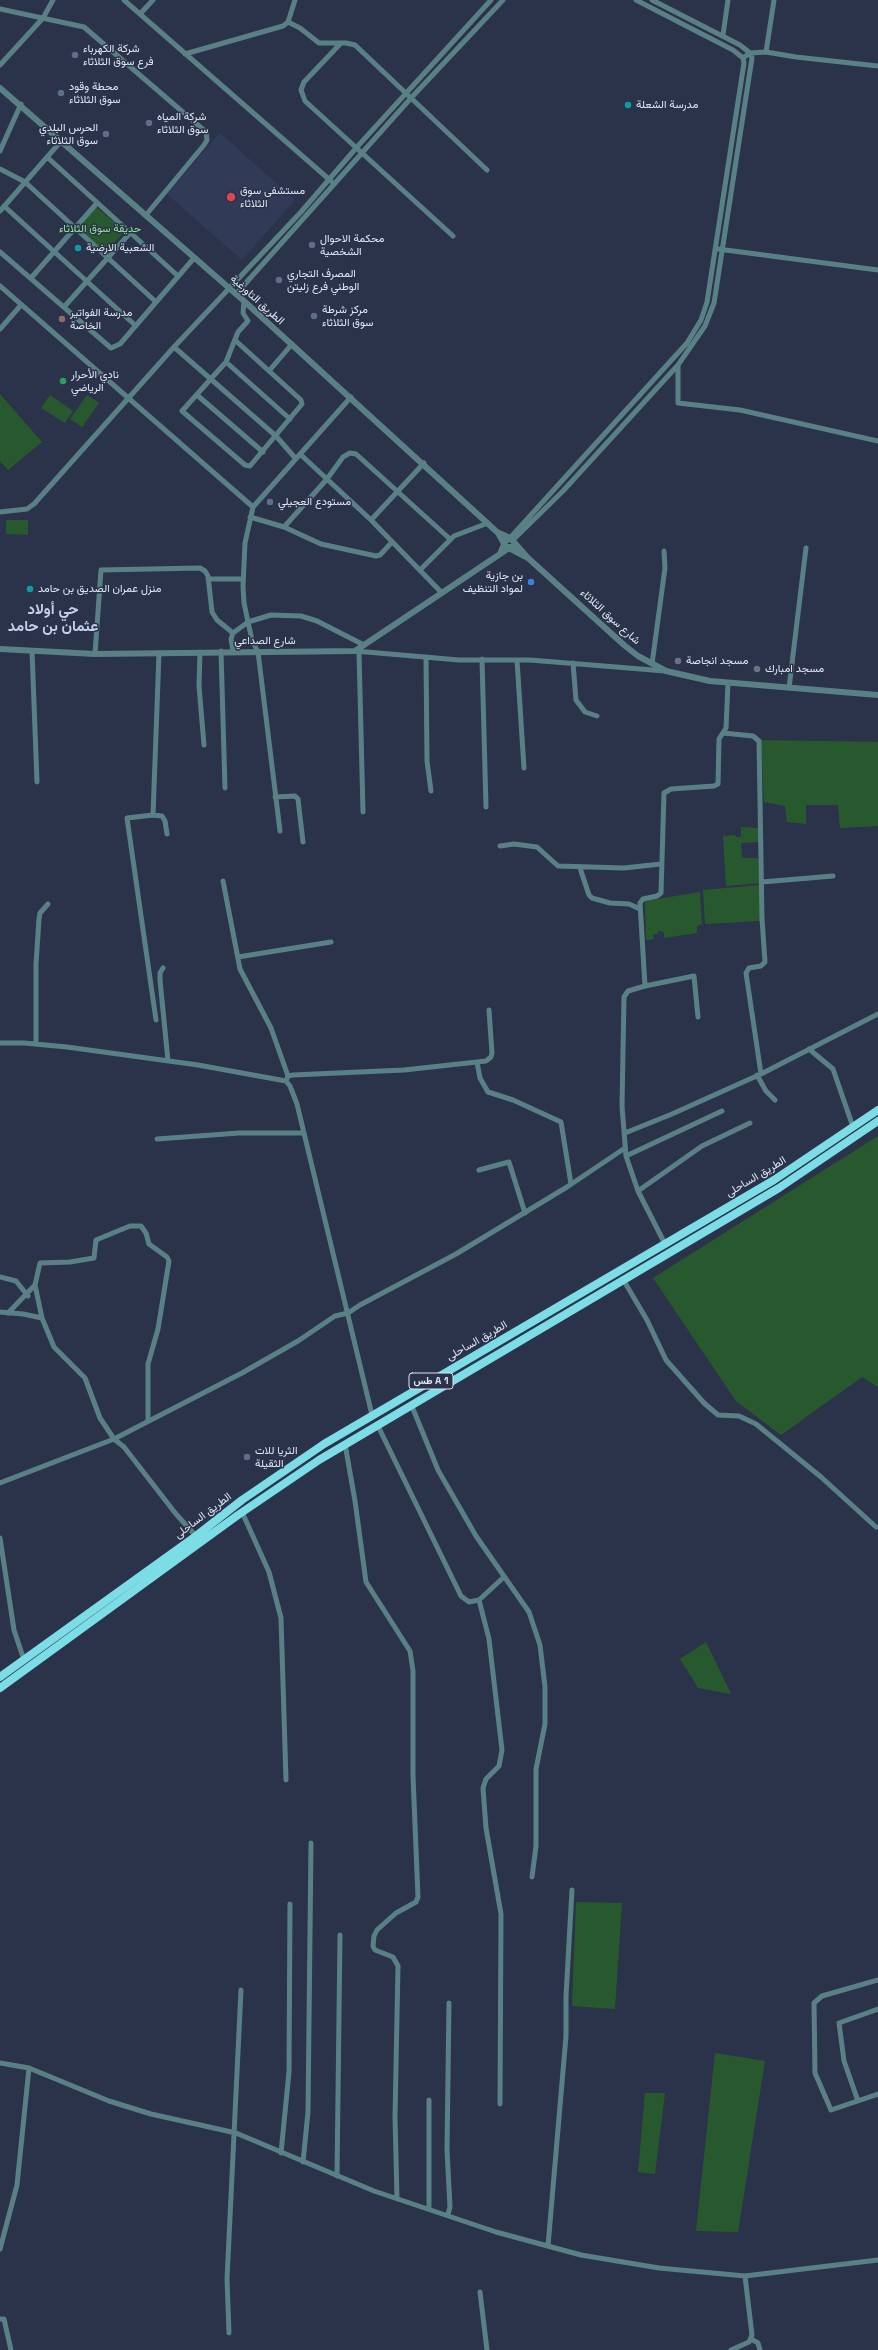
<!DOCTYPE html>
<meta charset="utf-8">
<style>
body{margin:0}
canvas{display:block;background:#2a3349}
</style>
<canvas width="878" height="2350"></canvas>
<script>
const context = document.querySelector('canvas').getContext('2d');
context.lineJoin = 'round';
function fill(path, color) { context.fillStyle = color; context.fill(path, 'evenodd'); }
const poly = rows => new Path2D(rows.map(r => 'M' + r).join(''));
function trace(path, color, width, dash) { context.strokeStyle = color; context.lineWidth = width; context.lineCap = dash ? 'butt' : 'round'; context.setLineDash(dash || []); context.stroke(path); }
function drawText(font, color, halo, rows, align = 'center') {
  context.font = font + ' "Space Grotesk",Vazirmatn,sans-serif'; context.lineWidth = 3; context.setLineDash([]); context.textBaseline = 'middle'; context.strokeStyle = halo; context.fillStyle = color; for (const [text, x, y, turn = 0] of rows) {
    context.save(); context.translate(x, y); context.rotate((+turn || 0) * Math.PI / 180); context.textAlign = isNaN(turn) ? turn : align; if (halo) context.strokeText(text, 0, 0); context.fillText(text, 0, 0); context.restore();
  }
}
const built = poly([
 [220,133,295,200,242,260,167,194]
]);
const green = poly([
 [96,207,125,231,105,253,77,228],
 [0,394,42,442,8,470,0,461],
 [50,395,73,411,65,423,41,408],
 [87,395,99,403,82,427,70,419],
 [6,520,28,520,28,535,6,534],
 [761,740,878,742,878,826,840,828,838,805,806,805,806,824,787,822,785,806,764,802],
 [741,827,759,828,759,842,741,843,742,858,758,858,760,883,726,886,723,836,735,835,736,837,741,837],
 [760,885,760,921,705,924,703,890],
 [700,892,702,924,697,926,697,933,664,938,664,932,658,931,658,934,653,934,654,939,646,940,645,901],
 [878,1136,878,1387,862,1377,781,1435,736,1401,653,1278],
 [706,1642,731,1694,698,1688,680,1659],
 [576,1902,622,1903,615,2009,572,2006],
 [715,2053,765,2061,738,2232,696,2231],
 [645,2093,665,2093,655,2174,638,2172]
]);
const minor = poly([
 [124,0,331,181],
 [0,9,84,27,206,132,207,140,204,145,146,215],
 [140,14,153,0],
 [288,22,300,28,319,43,346,43,355,45,487,170],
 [723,35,728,0],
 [341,43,304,82,301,90,305,101,453,236],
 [766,52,774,0],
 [185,54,283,26,288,22,295,0],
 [743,58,750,53,766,52,796,57,878,66],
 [0,65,43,18,53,0],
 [0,151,21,104],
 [47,157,178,276],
 [0,169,25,182,156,302],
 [4,206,136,326],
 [0,211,62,140],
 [718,249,878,270],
 [0,252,111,348,120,344,194,258],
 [31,278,97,203],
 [0,286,253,507],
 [236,294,411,98,503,0],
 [64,307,130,233],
 [0,329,21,305],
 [236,341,301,400,302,404,250,466,245,465,182,411,226,362,238,332,248,321,243,313,244,301],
 [174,347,276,436,296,459],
 [226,362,290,419],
 [678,365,678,403,740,410,878,441],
 [269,371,292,344],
 [197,395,263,452],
 [300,454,371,520,442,593],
 [0,512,27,509,34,504,174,347,301,212,357,147,491,0],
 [250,517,284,527,327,479,343,457,350,453,356,454,450,539],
 [371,520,424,463],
 [284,527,321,544,376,556,380,555,392,542],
 [510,538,687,343,701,320,707,302,744,63,743,58,733,50,636,0],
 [513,540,563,491,678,365,705,326,714,303,752,58,750,53,740,45,652,0],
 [420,570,454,536,488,523],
 [208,579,243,579],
 [32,651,37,782],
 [221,651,225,788],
 [233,651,231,639,233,633,248,622,244,603,243,586,245,543,253,507,351,397],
 [355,651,459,660,530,660,665,671],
 [200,652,199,686,204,745],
 [359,652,363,812],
 [95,654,101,570,200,568,205,571,208,576,212,612,217,620,233,633],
 [426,657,427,761,431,791],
 [482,659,486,807],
 [517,660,524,768],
 [573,663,576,700,585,712,597,716],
 [652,664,665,568,664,551],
 [789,688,806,548],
 [723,733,753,736,759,741,762,919,765,962,761,966,749,968,746,973,761,1074],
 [275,797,295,796,298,799,303,842],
 [153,815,159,653],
 [280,831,258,652,252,640,248,622,271,615,301,616,317,621,364,645],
 [500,846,514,844,537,847,558,866,624,868,661,864],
 [580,868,589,895,592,898,610,903,629,904,640,909],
 [223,881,240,969,271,1028,288,1076],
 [762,882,833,876],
 [238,957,331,942],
 [163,968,160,973,160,980,168,1061],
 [645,986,694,976,698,1017],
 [156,1020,127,818,153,815,162,816,165,821,167,834],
 [0,1043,24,1043,67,1047,198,1065,286,1081,290,1086,297,1104,372,1415],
 [36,1044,36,964,39,919,40,913,48,904],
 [809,1049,833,1069,853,1127],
 [477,1062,480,1078,488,1092,513,1100,561,1122,571,1184],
 [757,1075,766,1091,775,1100],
 [286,1081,288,1076,293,1075,404,1070,486,1061,491,1057,492,1053,489,1010],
 [625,1133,672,1114,761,1074,878,1014],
 [157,1139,239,1133,304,1133],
 [626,1156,722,1111],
 [479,1170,509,1162,525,1213],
 [638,1191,702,1146,750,1123],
 [665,1244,638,1191,626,1156,622,1106,624,997,628,991,645,986,640,903,643,899,657,896,661,893,664,793,671,789,714,786,718,784,719,739,726,728,728,683],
 [0,1277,16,1281,28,1296],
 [624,1281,647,1320,666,1360,704,1403,718,1415,739,1416,756,1424,821,1477,876,1527],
 [35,1285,42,1318],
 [0,1312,23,1314,42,1318,54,1347,85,1378,100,1418,114,1439,124,1447,176,1514,196,1536],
 [8,1313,35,1285,40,1263,70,1262,94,1258,96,1240,130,1226,141,1226,146,1233,149,1244,167,1257,169,1261,158,1329,148,1364,148,1421],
 [411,1404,438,1470,476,1536,529,1612,540,1645,545,1687,545,1724,536,1769,536,1846,532,1877],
 [377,1424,461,1596,469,1602,479,1600],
 [345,1444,355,1501,366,1582,410,1651,413,1671,413,1776,418,1897,416,1902,396,1913,377,1930,374,1936,373,1946,375,1950,393,1957,398,1966,395,2117,397,2199],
 [0,1483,114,1439,242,1373,298,1341,335,1316,348,1313,360,1305,456,1254,567,1187,625,1148],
 [242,1512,269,1572,281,1618,286,1780],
 [0,1538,14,1630,24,1660],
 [878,1980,822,1996,814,2003,815,2073,831,2110,878,2094],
 [0,2063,29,2068,109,2101,151,2114,236,2133,374,2191,496,2232,581,2255,659,2268,745,2276,878,2260],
 [429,2100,429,2208],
 [858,2101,844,2061,839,2023,878,2009],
 [500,2104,501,1914,486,1828,483,1788,486,1779,499,1766,502,1750,489,1639,479,1600,504,1577],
 [281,2153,289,2072,290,1904],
 [303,2162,308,2112,311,1843],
 [337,2176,340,1935],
 [448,2214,450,2207,447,2150,449,2003],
 [548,2246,566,2036,566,1996,572,1890],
 [0,2249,17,2185,29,2068],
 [480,2292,487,2350],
 [0,2319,4,2319,11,2350],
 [229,2333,227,2279,241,1990],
 [751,2339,758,2343,760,2350],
 [731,2350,749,2342,752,2335,745,2276]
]);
const tertiary = poly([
 [0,88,244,301,497,532,510,538],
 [498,533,506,547,511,547],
 [513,541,528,558,624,645,638,656,666,671,710,681,878,695],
 [500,554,506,540,511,539],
 [0,649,95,654,355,651,509,548,528,558]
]);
const trunk = poly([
 [0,1677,196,1536,242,1500,324,1444,774,1180,878,1110],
 [0,1688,238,1515,319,1460,779,1188,878,1121]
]);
const markers = [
 [75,55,4,"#5c6f8a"],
 [61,93,4,"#5c6f8a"],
 [628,105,4,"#0f9aa8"],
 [149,123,4,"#5c6f8a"],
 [106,134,4,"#5c6f8a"],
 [231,197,5,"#e0444e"],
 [312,245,4,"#5c6f8a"],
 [78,248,4,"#0f9aa8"],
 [279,280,4,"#5c6f8a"],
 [314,316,4,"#5c6f8a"],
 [62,319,4,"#8d6e63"],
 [63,381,4,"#2e9e5b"],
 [270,502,4,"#5c6f8a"],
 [531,582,4,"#3f7fe0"],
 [30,589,4,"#0f9aa8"],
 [678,661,4,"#6b7280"],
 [757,669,4,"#6b7280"],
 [247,1457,4,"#5c6f8a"]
];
const shields = [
 [431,1381,44]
];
const shieldNames = [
 ["طس A 1",431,1381]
];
const poiNames = [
 ["شركة الكهرباء",83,49],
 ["فرع سوق الثلاثاء",83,62],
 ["محطة وقود",69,87],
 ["سوق الثلاثاء",69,100],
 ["مدرسة الشعلة",636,105],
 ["شركة المياه",157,117],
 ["سوق الثلاثاء",157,130],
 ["الحرس البلدي",98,128,"right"],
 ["سوق الثلاثاء",98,141,"right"],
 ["مستشفى سوق",240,191],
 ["الثلاثاء",240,204],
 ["محكمة الاحوال",320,239],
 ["الشخصية",320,252],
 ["الشعبية الارضية",86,248],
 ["المصرف التجاري",287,274],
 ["الوطني فرع زليتن",287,287],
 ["مركز شرطة",322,310],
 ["سوق الثلاثاء",322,323],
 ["مدرسة الفواتير",70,313],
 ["الخاصة",70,326],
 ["نادي الأحرار",71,375],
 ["الرياضي",71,388],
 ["مستودع العجيلي",278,502],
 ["بن جازية",523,576,"right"],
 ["لمواد التنظيف",523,589,"right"],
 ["منزل عمران الصديق بن حامد",38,589],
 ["مسجد انجاصة",686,661],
 ["مسجد امبارك",765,669],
 ["الثريا للات",255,1451],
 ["الثقيلة",255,1464]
];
const parkNames = [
 ["حديقة سوق الثلاثاء",100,229]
];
const streetNames = [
 ["الطريق التاورغية",257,300,42],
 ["شارع سوق الثلاثاء",610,617,42],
 ["شارع الصداعي",265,641],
 ["الطريق الساحلى",756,1177,-31],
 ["الطريق الساحلى",477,1341,-30],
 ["الطريق الساحلى",203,1516,-37]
];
const districtNames = [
 ["حي أولاد",53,610],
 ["عثمان بن حامد",53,627]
];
fill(built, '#313b57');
fill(green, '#28592e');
trace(minor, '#598185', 5);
trace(tertiary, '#598185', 6);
trace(trunk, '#7cdde6', 8);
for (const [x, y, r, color] of markers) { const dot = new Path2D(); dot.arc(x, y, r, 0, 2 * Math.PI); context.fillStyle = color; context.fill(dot); trace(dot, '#2a3349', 1.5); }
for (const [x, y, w] of shields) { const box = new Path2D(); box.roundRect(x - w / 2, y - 8, w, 16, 3); context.fillStyle = '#2a3349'; context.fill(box); trace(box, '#e0e6f5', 1); }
drawText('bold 10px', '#e0e6f5', null, shieldNames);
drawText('11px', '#e0e6f5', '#2a3349', poiNames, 'left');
drawText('11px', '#93e59a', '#2a3349', parkNames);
drawText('11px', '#e0e6f5', '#2a3349', streetNames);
drawText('bold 15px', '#c4cfeb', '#2a3349', districtNames);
</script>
